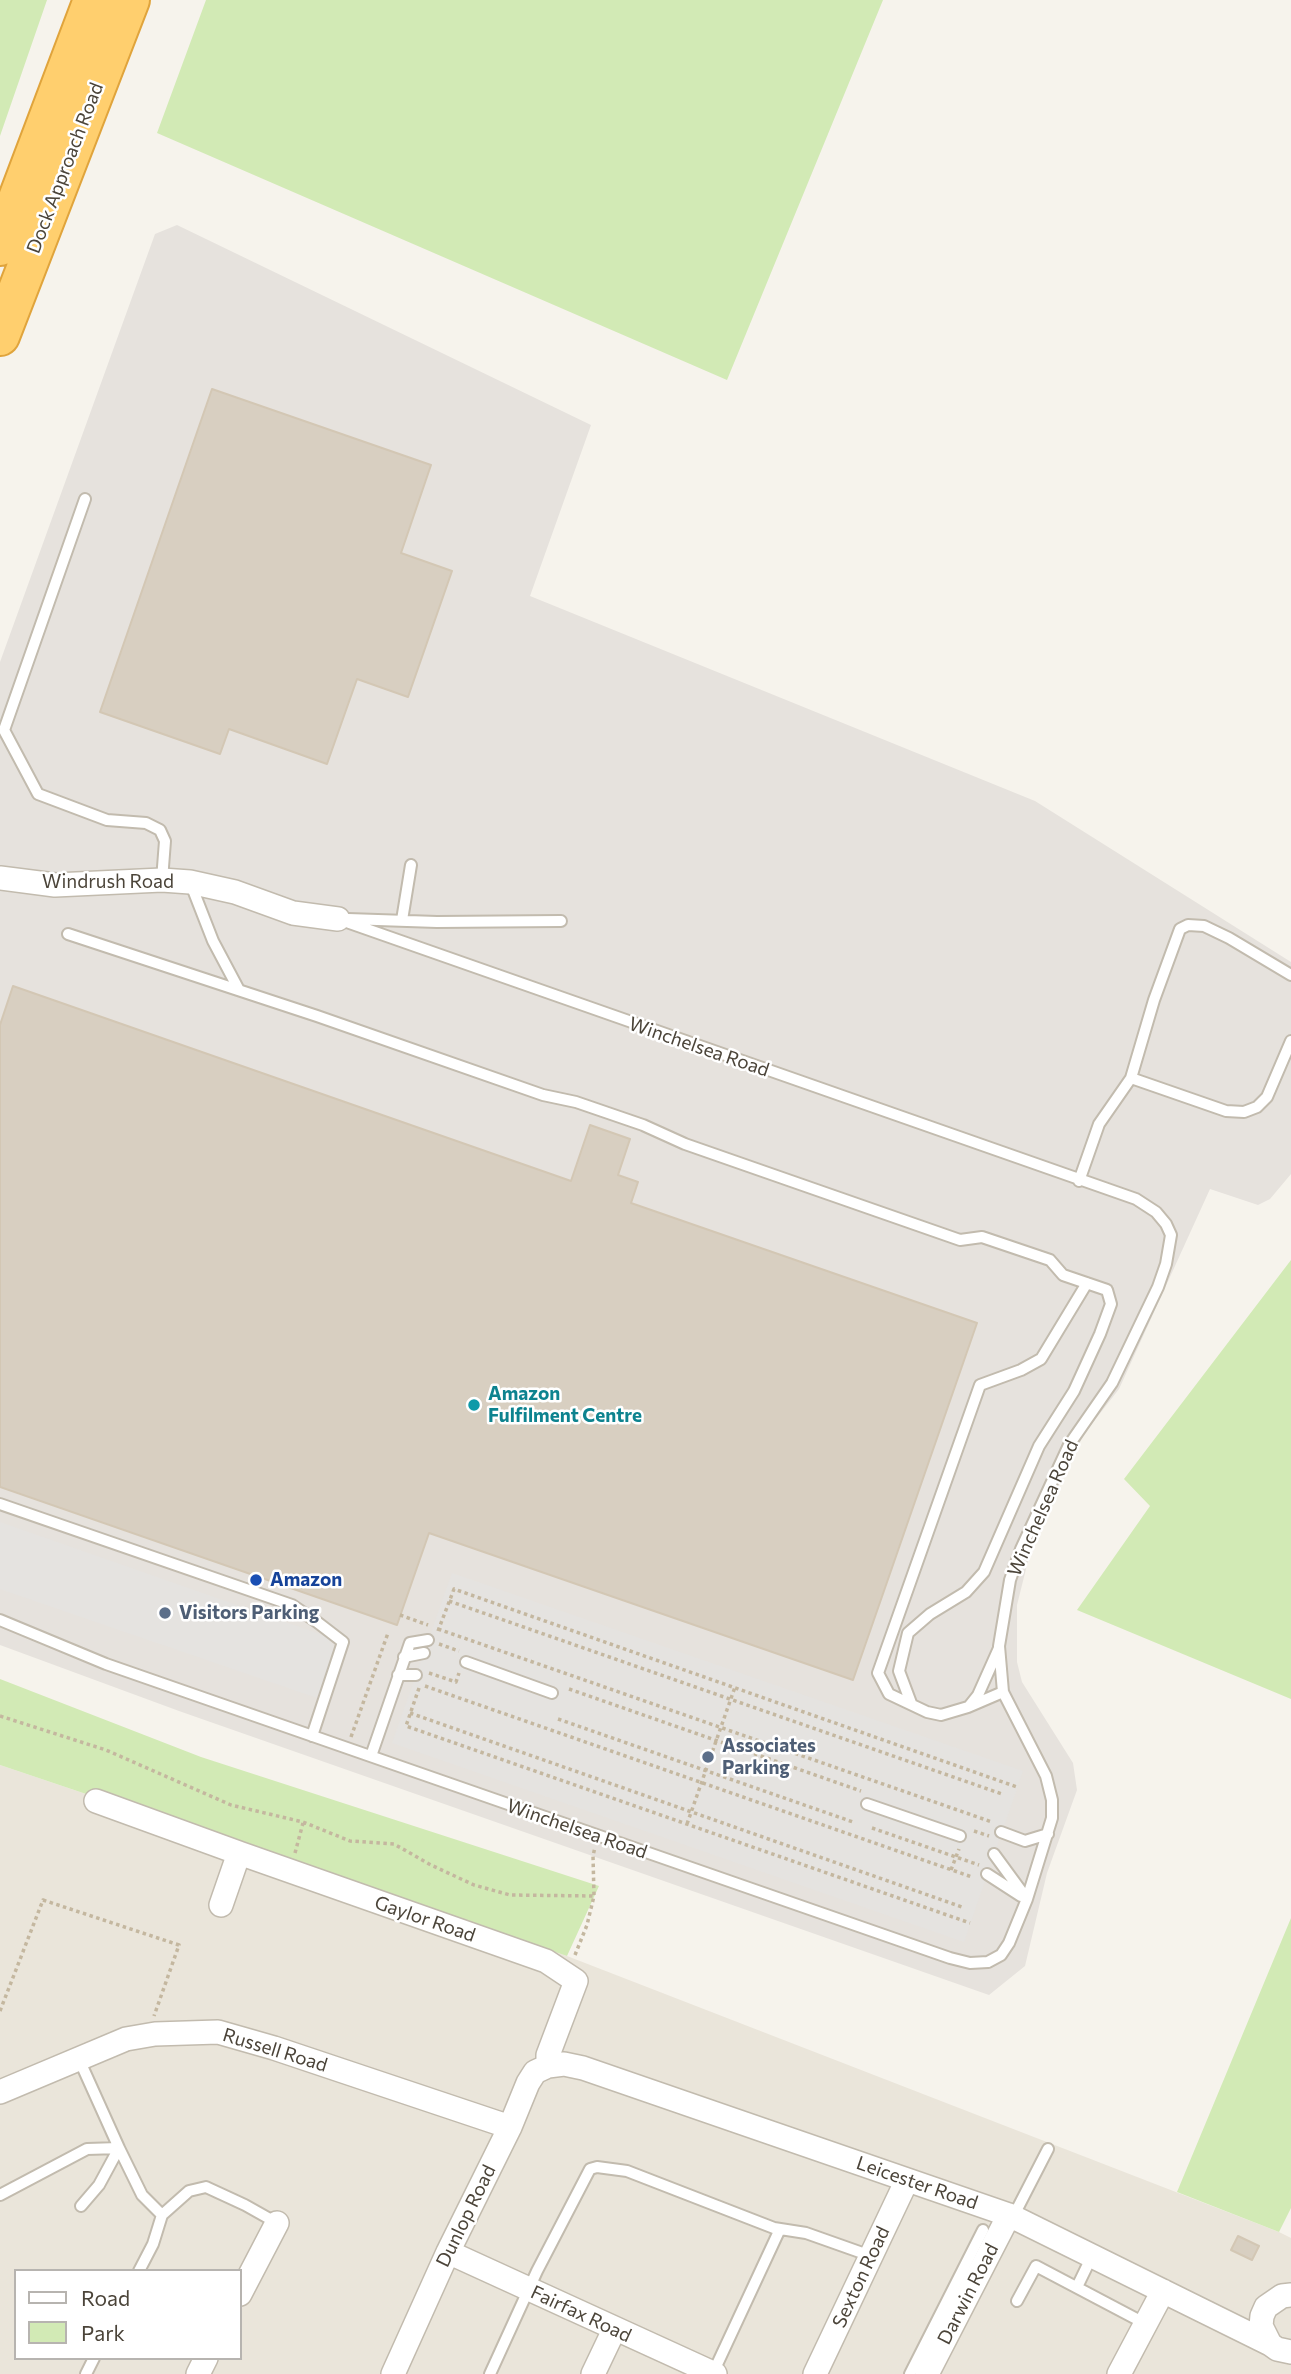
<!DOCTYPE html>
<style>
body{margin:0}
#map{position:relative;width:1291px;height:2374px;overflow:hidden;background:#f6f3ec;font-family:Commissioner,sans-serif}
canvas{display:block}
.legend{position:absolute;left:14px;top:2269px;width:228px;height:91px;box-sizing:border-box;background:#fff;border:2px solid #b7b4b0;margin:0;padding:9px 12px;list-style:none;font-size:21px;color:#4b4439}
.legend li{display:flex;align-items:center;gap:14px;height:35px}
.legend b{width:35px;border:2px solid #b7b4b0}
</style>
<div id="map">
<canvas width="1291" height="2374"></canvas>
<ul class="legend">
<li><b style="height:9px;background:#fff"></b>Road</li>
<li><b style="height:19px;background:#d2eab5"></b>Park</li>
</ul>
</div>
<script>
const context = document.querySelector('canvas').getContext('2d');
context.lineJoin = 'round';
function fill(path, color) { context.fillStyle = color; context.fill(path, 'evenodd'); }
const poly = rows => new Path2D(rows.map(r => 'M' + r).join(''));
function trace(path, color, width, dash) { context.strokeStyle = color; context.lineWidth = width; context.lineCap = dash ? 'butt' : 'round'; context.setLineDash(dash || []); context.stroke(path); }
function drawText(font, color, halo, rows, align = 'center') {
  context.font = font + ' Commissioner,sans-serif'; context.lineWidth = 5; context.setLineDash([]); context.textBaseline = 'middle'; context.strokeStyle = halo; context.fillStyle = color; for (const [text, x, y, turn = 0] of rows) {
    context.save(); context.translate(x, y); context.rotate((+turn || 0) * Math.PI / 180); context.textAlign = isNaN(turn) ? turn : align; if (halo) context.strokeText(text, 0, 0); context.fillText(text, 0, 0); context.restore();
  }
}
const residential = poly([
 [0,1765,567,1956,1279,2232,1291,2238,1291,2374,0,2374],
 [16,2271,240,2271,240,2358,16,2358]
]);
const industrial = poly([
 [177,225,591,425,530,596,1035,801,1291,962,1291,1174,1270,1199,1258,1205,1210,1189,1119,1389,1084,1434,1034,1537,1017,1605,1017,1662,1022,1682,1073,1763,1077,1790,1047,1873,1025,1966,989,1995,179,1711,0,1645,0,662,155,234]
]);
const green = poly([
 [0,0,47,0,0,136],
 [206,0,883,0,727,380,157,133],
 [1291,1260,1291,1699,1077,1610,1150,1506,1124,1479],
 [0,1679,201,1757,599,1886,567,1956,0,1765],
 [1291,1918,1291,2208,1279,2232,1177,2192]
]);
const parking = poly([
 [0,1522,328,1637,335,1649,317,1698,0,1589],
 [452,1573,1023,1771,964,1942,392,1743]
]);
const building = poly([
 [212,389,431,465,401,553,452,571,408,697,357,679,327,764,229,729,220,754,100,712,212,389],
 [13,986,571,1181,590,1125,630,1139,618,1175,638,1182,631,1203,977,1323,853,1680,429,1533,397,1625,0,1487,0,1025,13,986],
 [1238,2236,1259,2246,1252,2260,1231,2250,1238,2236]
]);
const path = poly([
 [449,1601,1002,1794],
 [400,1615,428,1625],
 [438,1629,992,1822],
 [438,1631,454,1589,1017,1787],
 [439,1644,459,1651],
 [429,1673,456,1682,459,1673],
 [425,1686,972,1877],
 [419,1688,406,1726,970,1923],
 [569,1689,861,1791],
 [410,1713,962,1907],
 [0,1716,106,1750,231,1805,303,1822,350,1841,394,1844,431,1865,474,1885,510,1895,594,1896],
 [558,1719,853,1822],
 [351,1737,388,1633],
 [687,1824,735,1687],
 [872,1828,979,1865],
 [974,1831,989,1836],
 [295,1853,303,1823],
 [951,1870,959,1849],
 [575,1955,587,1925,594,1896,593,1856,595,1847],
 [0,2011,43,1900,179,1945,154,2016]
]);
const lane = poly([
 [85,499,4,730,38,794,107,820,146,823,160,830,165,841,162,880],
 [190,882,213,941,239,990],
 [348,919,437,922,561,921],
 [402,920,411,865],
 [68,934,317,1016,543,1095,576,1102,643,1125,685,1144,960,1240,982,1237,1050,1260,1063,1275,1107,1290,1111,1304,1100,1334,1074,1391,1039,1446,984,1572,966,1592,930,1614,908,1633,899,1671,911,1703],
 [1131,1078,1226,1111,1244,1112,1257,1107,1267,1097,1291,1041],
 [1079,1181,1099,1124,1131,1078,1154,1000,1180,929,1188,925,1204,926,1229,938,1291,975],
 [0,1504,292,1605,317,1622,343,1642,312,1736],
 [0,1620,106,1664,950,1958,970,1963,988,1962,1001,1955,1009,1943,1027,1899,1052,1818,1052,1800,1046,1776,1003,1692,999,1646,1010,1580,1021,1549,1069,1445,1112,1383,1158,1287,1166,1264,1171,1235,1166,1224,1156,1212,1136,1199,338,919],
 [404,1657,424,1653],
 [466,1662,552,1693],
 [398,1675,416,1675],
 [1003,1692,968,1707,941,1715,927,1712,889,1694,878,1673,980,1385,1021,1370,1041,1359,1087,1283],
 [970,1705,978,1695,999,1648],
 [371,1756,410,1643,428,1640],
 [867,1804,960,1836],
 [1001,1832,1025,1841,1048,1834],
 [994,1854,1027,1899],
 [987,1874,1021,1896],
 [78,2057,119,2148,99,2185,81,2206],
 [0,2195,87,2149,119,2148,142,2195,162,2215,153,2244,139,2271],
 [162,2215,189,2191,206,2187,245,2205,277,2223],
 [1013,2217,1048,2149],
 [1077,2287,1092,2256],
 [1017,2301,1036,2266,1146,2324],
 [713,2373,780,2229],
 [86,2374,94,2358],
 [490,2374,537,2271,590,2169,597,2167,627,2171,774,2228,806,2233,871,2256],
 [910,2374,983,2230]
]);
const street = poly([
 [0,878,55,885,162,880,190,882,235,892,293,913,338,919],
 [96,1801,239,1853],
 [221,1905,239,1853,546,1961,576,1981,548,2055,548,2066],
 [0,2092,126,2039,155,2034,218,2032,274,2048,510,2127],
 [448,2252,715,2374],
 [240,2294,277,2223],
 [1291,2295,1282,2296,1266,2307,1262,2316,1261,2326,1270,2344,1277,2349,1291,2352],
 [198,2374,206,2358],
 [393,2374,448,2252,510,2127,528,2083,535,2072,548,2066,564,2064,583,2068,1009,2215,1270,2344],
 [593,2374,614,2330],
 [815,2374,907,2180],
 [927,2374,1009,2215],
 [1119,2374,1163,2291]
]);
const highway = poly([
 [0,246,93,0],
 [0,336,130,0]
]);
const markers = [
 [474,1405,7,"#0f9aa8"],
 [256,1580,7,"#1a4fb4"],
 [165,1613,7,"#5c6f8a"],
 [708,1757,7,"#5c6f8a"]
];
const streetNames = [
 ["Dock Approach Road",65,168,-69],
 ["Windrush Road",108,882],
 ["Winchelsea Road",699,1047,19],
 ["Winchelsea Road",1043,1508,-66],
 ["Winchelsea Road",577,1829,19],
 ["Gaylor Road",425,1919,19],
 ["Russell Road",275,2050,17],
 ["Leicester Road",917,2183,19],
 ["Dunlop Road",466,2216,-64],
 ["Sexton Road",861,2277,-65],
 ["Darwin Road",968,2294,-63],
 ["Fairfax Road",581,2314,25]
];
const cultureNames = [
 ["Amazon",488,1394],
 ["Fulfilment Centre",488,1416]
];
const transitNames = [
 ["Amazon",270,1580]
];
const serviceNames = [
 ["Visitors Parking",179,1613],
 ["Associates",722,1746],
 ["Parking",722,1768]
];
fill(residential, '#eae5da');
fill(industrial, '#e6e2dd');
fill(green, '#d2eab5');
fill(parking, '#e5e3e0');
fill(building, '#d8cfc1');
trace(building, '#d3c7b4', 2);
trace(lane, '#c2bbae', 14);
trace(street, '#c2bbae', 26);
trace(highway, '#e0a43c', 42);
trace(path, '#c4b79f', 3.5, [3.5, 3.5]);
trace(lane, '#fff', 10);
trace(street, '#fff', 23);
trace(highway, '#ffcf6e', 38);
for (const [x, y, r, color] of markers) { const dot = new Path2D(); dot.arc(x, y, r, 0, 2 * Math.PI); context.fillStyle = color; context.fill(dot); trace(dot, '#fff', 2.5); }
drawText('19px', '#4b4439', '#fff', streetNames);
drawText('bold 19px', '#0d838f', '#fff', cultureNames, 'left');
drawText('bold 19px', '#164399', '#fff', transitNames, 'left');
drawText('bold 19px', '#4e5e75', '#fff', serviceNames, 'left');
</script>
